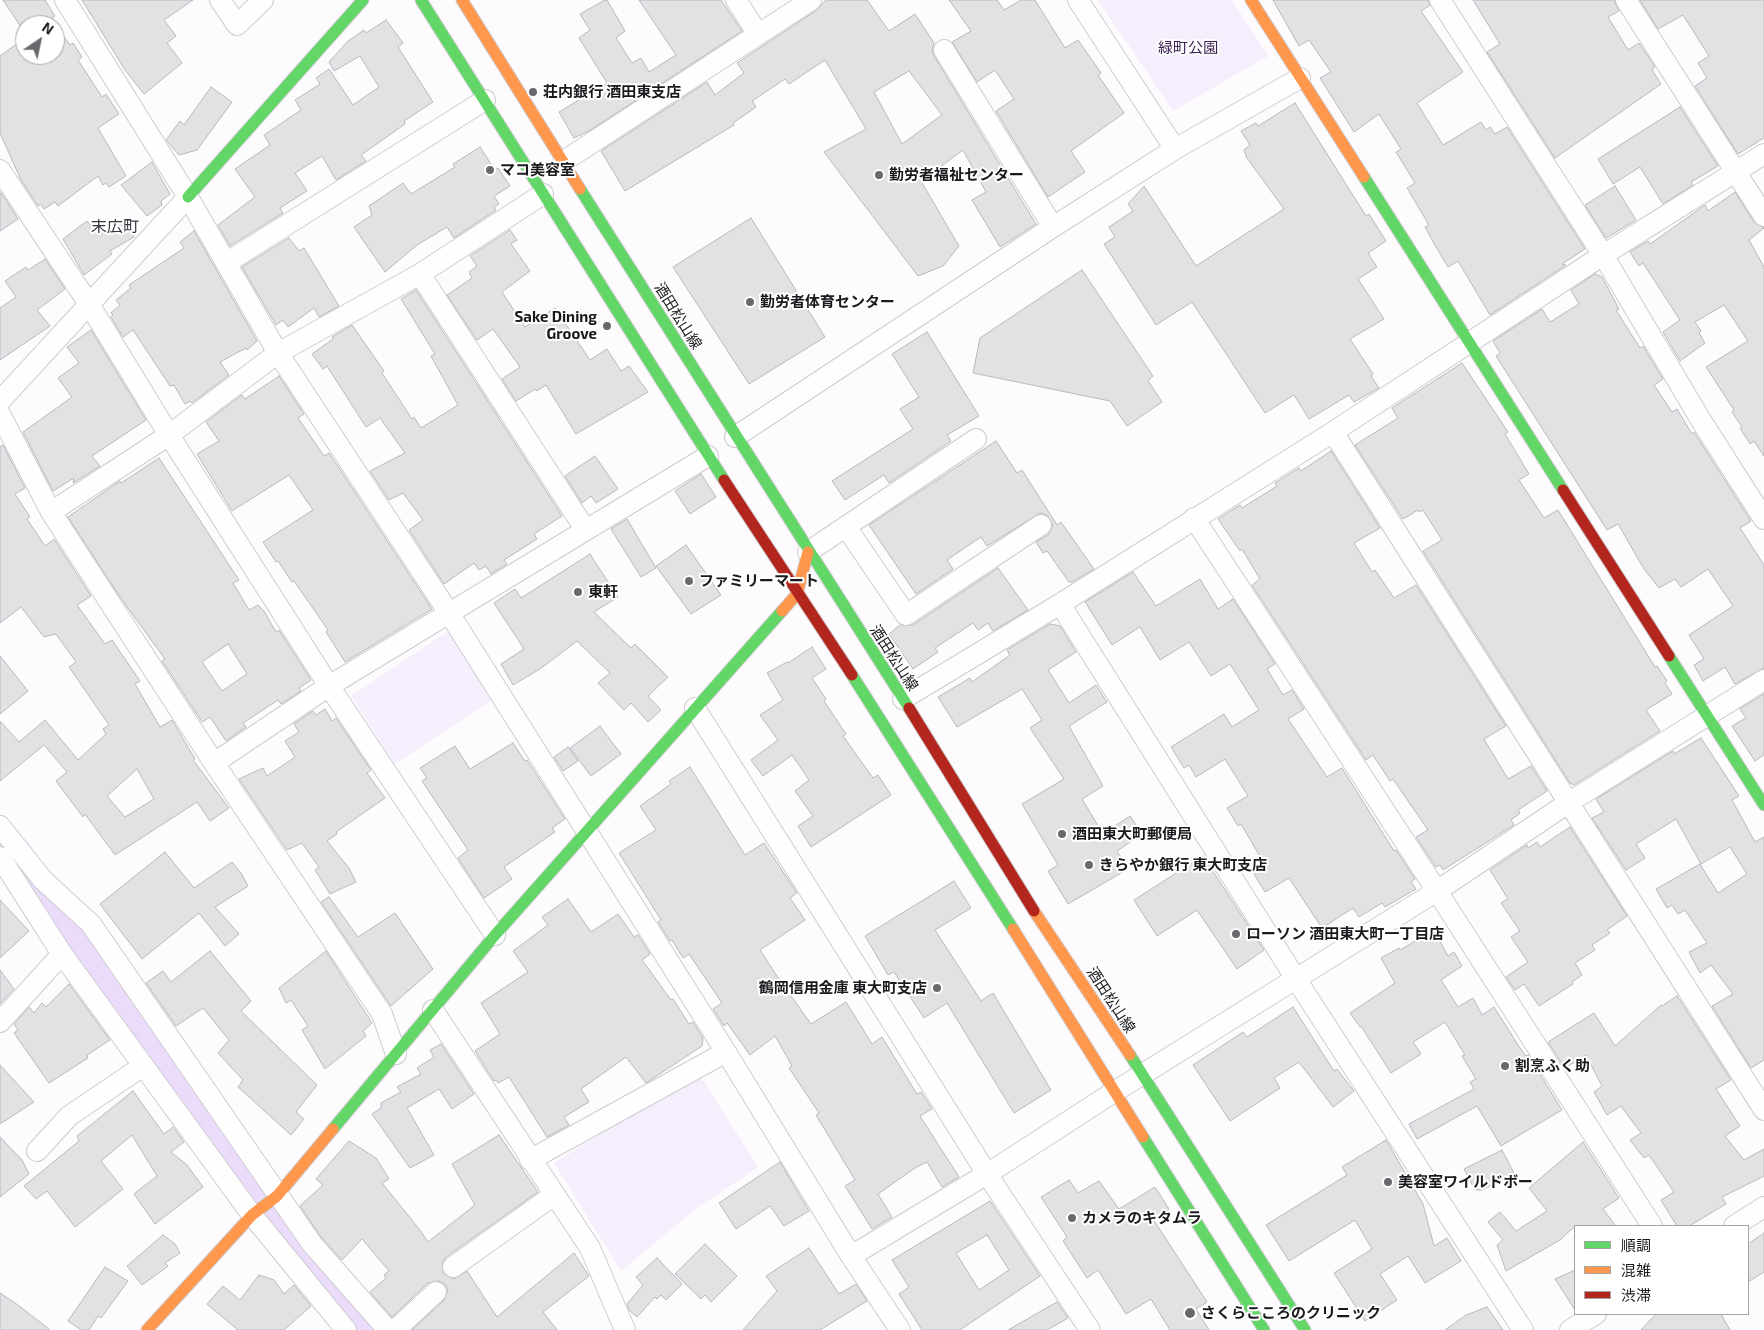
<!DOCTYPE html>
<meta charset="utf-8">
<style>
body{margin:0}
#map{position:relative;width:1764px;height:1330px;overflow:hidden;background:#fdfbfe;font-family:"Exo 2","Noto Sans JP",sans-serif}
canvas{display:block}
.legend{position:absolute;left:1574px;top:1225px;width:175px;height:90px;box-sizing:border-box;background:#fff;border:1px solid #a4a3a5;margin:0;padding:6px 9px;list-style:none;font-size:15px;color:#1b191d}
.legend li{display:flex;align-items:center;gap:10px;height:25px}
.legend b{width:25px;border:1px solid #a4a3a5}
.north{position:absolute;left:15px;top:15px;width:50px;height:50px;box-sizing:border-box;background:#fff;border:1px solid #a4a3a5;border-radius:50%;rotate:34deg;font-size:14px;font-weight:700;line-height:20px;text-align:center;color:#1b191d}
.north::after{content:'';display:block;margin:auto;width:18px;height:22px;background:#6a686c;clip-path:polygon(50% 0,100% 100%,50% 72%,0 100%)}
</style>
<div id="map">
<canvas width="1764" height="1330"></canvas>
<ul class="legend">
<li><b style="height:6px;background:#63d668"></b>順調</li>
<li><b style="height:6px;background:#ff974d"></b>混雑</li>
<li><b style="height:6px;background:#b3261e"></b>渋滞</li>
</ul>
<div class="north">N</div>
</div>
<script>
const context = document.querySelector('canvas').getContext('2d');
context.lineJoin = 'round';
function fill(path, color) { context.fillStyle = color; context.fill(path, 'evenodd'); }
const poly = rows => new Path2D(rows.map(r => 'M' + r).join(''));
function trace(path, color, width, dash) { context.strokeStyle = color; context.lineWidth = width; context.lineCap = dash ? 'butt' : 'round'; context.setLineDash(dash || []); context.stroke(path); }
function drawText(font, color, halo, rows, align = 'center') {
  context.font = font + ' "Exo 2","Noto Sans JP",sans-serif'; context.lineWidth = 4; context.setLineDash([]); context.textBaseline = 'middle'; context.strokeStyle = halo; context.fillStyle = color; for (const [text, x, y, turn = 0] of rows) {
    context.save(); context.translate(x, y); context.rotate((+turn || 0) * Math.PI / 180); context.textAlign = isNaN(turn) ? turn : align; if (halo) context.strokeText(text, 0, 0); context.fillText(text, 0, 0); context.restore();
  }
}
const green = poly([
 [1098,0,1232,0,1268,56,1173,111],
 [450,630,495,698,395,764,351,696],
 [698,1072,758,1167,697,1208,621,1271,554,1163]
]);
const river = poly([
 [13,853,85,952,186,1104,290,1245,368,1330]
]);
const building = poly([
 [3,0,45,0,55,16,51,19,70,45,73,43,82,57,78,60,102,97,106,94,119,114,98,128,126,176,109,187,106,183,103,185,98,176,58,206,55,202,44,209,41,204,38,206,21,180,0,133,0,56,25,38,25,55,55,55,55,25,25,25,25,33,3,0],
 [82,0,193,0,164,20,176,36,167,43,182,63,144,94,125,70,82,0],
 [605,0,607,0,625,31,616,38,632,63,641,58,649,72,676,55,639,0,721,0,742,31,589,131,574,138,559,112,607,83,579,38,590,30,580,14,605,0],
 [826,0,867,0,889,31,915,14,934,43,932,50,934,56,1036,224,1000,247,972,200,986,192,963,150,921,181,959,246,943,266,918,276,824,152,866,129,825,60,789,84,785,79,752,101,756,107,733,123,734,125,625,191,601,151,707,82,715,95,744,73,737,63,817,10,826,0],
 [909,71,942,115,902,144,874,92,909,71],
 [949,0,997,0,1004,10,1021,0,1035,0,1065,48,1078,40,1101,73,1098,75,1124,113,1071,151,1085,172,1048,197,996,111,1014,99,995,70,977,82,952,42,971,31,949,0],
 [1273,0,1428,0,1430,5,1421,11,1463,72,1417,103,1443,145,1481,122,1486,130,1490,127,1495,134,1507,127,1585,249,1562,264,1566,265,1490,315,1458,261,1448,267,1436,247,1425,227,1429,225,1407,188,1415,183,1396,152,1401,149,1379,114,1354,132,1320,78,1331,72,1309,40,1299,46,1273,0],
 [1473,0,1614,0,1619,11,1608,17,1628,50,1639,43,1655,67,1652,70,1661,84,1555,158,1487,52,1500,44,1473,0],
 [1640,0,1764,0,1764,138,1738,154,1695,86,1707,78,1698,63,1709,56,1683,15,1658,29,1640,0],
 [386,20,403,43,398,47,433,102,404,121,405,124,361,155,366,161,336,180,322,156,295,173,307,191,280,208,283,213,230,246,218,225,255,197,235,169,270,145,264,135,301,110,295,100,320,84,316,78,329,69,353,105,379,87,360,56,334,71,329,62,348,41,364,30,366,33,386,20],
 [211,87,232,102,197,150,179,155,166,140,180,121,184,125,211,87],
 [1295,103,1366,216,1369,214,1386,241,1368,253,1377,267,1358,279,1384,319,1350,339,1373,374,1371,376,1379,388,1354,402,1349,395,1309,419,1294,395,1265,413,1192,302,1156,325,1104,244,1115,237,1109,227,1133,211,1128,204,1144,186,1196,266,1284,209,1247,158,1244,150,1250,145,1241,131,1256,123,1258,126,1295,103],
 [1680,107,1718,166,1691,182,1693,185,1663,204,1640,167,1613,184,1598,159,1680,107],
 [480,147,495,170,498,168,510,186,494,196,499,204,494,207,496,210,454,238,447,227,417,245,385,272,354,227,372,215,369,206,403,183,411,194,455,167,453,164,480,147],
 [152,162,170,194,161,201,162,205,147,216,121,185,152,162],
 [1615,186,1636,220,1606,238,1585,205,1615,186],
 [1735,192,1754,222,1764,228,1749,240,1764,267,1764,456,1754,441,1750,444,1740,428,1742,427,1732,412,1734,410,1706,367,1748,341,1724,305,1695,322,1701,331,1699,333,1705,343,1680,361,1663,332,1680,320,1643,263,1639,266,1630,252,1648,241,1650,244,1705,205,1708,211,1735,192],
 [1,193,18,219,0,231,0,194,1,193],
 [751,218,825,337,749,384,673,267,751,218],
 [124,220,134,237,110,251,112,254,84,275,63,239,87,221,98,235,124,220],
 [510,230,517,240,511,244,530,271,502,292,525,327,555,308,590,360,607,349,621,371,629,366,648,392,576,434,546,385,537,391,535,389,516,401,502,379,520,367,493,329,477,340,447,295,472,278,469,272,477,266,470,256,510,230],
 [194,231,257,341,247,350,246,348,220,362,229,375,192,403,190,401,185,404,174,385,170,386,133,330,123,337,111,317,113,315,111,313,120,305,116,300,131,288,129,285,184,248,180,242,194,231],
 [289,238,299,251,304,248,339,306,319,317,314,308,288,327,283,320,276,325,242,267,289,238],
 [45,259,65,289,37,310,50,326,0,360,0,308,16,297,5,281,26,267,28,270,45,259],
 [1082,270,1153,376,1148,381,1162,402,1127,426,1110,401,973,373,980,338,1082,270],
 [1595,274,1602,277,1619,309,1616,310,1640,348,1643,346,1663,379,1654,385,1672,412,1677,409,1692,434,1694,432,1751,521,1740,528,1764,565,1764,668,1735,684,1725,667,1703,681,1694,665,1704,659,1689,635,1733,606,1708,569,1681,587,1675,579,1659,588,1644,569,1618,524,1607,530,1496,356,1500,353,1493,341,1542,309,1550,322,1579,304,1571,290,1595,274],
 [416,290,562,516,534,534,537,539,504,560,507,564,491,574,486,566,479,570,474,563,444,584,409,530,423,520,403,493,389,500,370,471,405,453,380,418,366,427,327,366,323,369,312,354,333,339,332,337,352,325,384,371,382,373,412,419,414,417,421,428,458,405,431,356,435,354,401,299,416,290],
 [91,330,146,420,92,456,100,466,73,483,74,478,53,491,23,432,72,397,58,378,79,363,67,347,91,330],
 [927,332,979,416,947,435,951,441,889,483,884,475,845,500,832,481,913,429,900,409,919,397,892,354,927,332],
 [1462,363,1508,432,1505,434,1529,474,1519,480,1544,518,1558,510,1655,667,1657,666,1667,681,1665,683,1672,694,1646,710,1660,731,1574,785,1570,783,1423,551,1442,540,1423,510,1419,512,1418,510,1403,519,1355,445,1398,418,1392,408,1462,363],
 [279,376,304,414,298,418,324,456,329,453,432,609,345,662,326,632,328,630,294,581,292,582,278,561,276,562,263,542,313,510,289,475,232,511,197,454,219,441,206,422,242,395,245,399,279,376],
 [996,441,1017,473,1022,470,1057,525,1061,522,1094,569,1072,582,1069,582,1047,551,1043,553,1036,542,1048,535,1053,525,1047,515,1040,513,987,546,981,537,947,560,953,569,916,594,869,525,996,441],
 [3,445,25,488,15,494,30,517,27,519,45,546,54,539,91,596,77,605,105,644,112,640,140,681,135,684,160,727,172,720,195,759,193,760,229,808,210,821,197,802,115,855,85,814,83,817,56,781,67,772,44,745,0,781,0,721,19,742,45,720,78,760,106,734,103,729,109,725,69,667,76,662,56,634,44,637,21,607,0,623,0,447,3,445],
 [137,769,154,799,125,817,107,796,137,769],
 [1331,451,1380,528,1354,543,1372,572,1375,570,1394,598,1416,585,1506,726,1484,739,1508,779,1531,766,1547,791,1518,810,1520,813,1511,820,1514,825,1443,870,1440,865,1436,867,1416,837,1428,830,1393,779,1390,781,1373,755,1366,760,1252,585,1260,579,1242,549,1240,551,1218,519,1240,505,1242,508,1277,486,1275,483,1299,468,1301,471,1331,451],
 [595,456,618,489,596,503,591,496,582,503,565,476,595,456],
 [159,458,239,580,233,583,249,610,258,605,264,611,276,632,279,630,311,680,299,688,301,691,281,704,278,700,243,723,246,727,226,741,210,717,202,722,162,661,165,659,120,597,68,517,120,481,121,483,159,458],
 [228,644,247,674,222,691,202,662,228,644],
 [701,474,716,497,690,514,675,491,701,474],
 [627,519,656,568,641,577,611,529,627,519],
 [686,545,721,595,691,614,656,566,686,545],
 [590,554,618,597,594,612,631,648,635,644,668,677,648,696,661,710,648,722,631,703,624,710,598,683,610,673,577,641,540,669,513,685,501,664,524,649,494,603,515,589,521,598,590,554],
 [998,568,1028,610,993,631,988,623,978,630,973,623,935,648,938,652,913,669,889,634,900,625,913,625,998,568],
 [1133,572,1156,606,1200,579,1218,609,1233,599,1275,664,1267,669,1283,695,1292,690,1304,709,1288,719,1327,777,1342,768,1394,851,1396,850,1415,879,1411,882,1416,889,1385,907,1382,903,1359,917,1353,908,1322,928,1289,878,1265,892,1254,874,1266,867,1241,824,1238,826,1227,808,1248,796,1225,759,1196,777,1189,765,1184,768,1171,747,1224,714,1232,727,1259,710,1230,664,1211,676,1189,642,1160,660,1140,627,1112,645,1085,602,1133,572],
 [1050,624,1060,626,1076,652,1048,670,1069,703,1096,685,1107,702,1069,726,1103,786,1082,799,1103,834,1130,816,1142,834,1117,851,1128,869,1068,904,1048,871,1058,865,1022,804,1064,779,1030,728,1042,720,1022,689,957,727,938,697,970,678,972,682,1010,655,1007,650,1050,624],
 [812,647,826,669,812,678,826,699,824,701,846,734,843,736,873,778,878,775,891,795,811,847,798,826,813,816,795,791,809,780,792,755,763,776,751,760,778,740,760,715,783,700,767,673,787,662,788,663,812,647],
 [0,656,28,691,0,714,0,656],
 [1764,694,1764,755,1755,761,1732,726,1746,718,1740,709,1764,694],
 [325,709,332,721,336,718,371,770,367,773,385,798,336,832,337,834,327,841,349,868,356,882,330,894,315,870,319,867,302,843,287,850,239,779,263,768,267,776,295,757,285,741,299,732,294,724,313,711,316,715,325,709],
 [600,726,621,754,591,776,570,748,600,726],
 [1701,738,1739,796,1732,800,1755,842,1764,837,1764,1060,1751,1068,1712,1006,1733,994,1711,965,1700,973,1689,952,1707,943,1685,910,1678,914,1672,905,1667,908,1656,889,1700,864,1718,893,1747,874,1730,847,1701,864,1676,819,1636,844,1645,858,1626,870,1592,818,1604,812,1596,799,1673,751,1674,754,1701,738],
 [513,743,525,761,527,760,565,819,552,828,555,832,504,867,512,879,484,898,458,858,468,850,422,781,427,778,420,768,455,746,470,769,513,743],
 [568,747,578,761,563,771,554,757,568,747],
 [690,767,745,855,764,843,797,893,790,898,805,920,760,950,777,976,811,1024,846,1002,872,1044,882,1037,917,1094,921,1092,932,1109,920,1116,959,1177,942,1187,927,1162,915,1168,878,1194,892,1217,872,1229,845,1186,855,1180,816,1115,819,1113,789,1068,792,1066,775,1036,750,1055,727,1023,724,1026,713,1009,722,1003,689,954,683,958,672,940,670,941,658,922,661,920,619,853,656,830,640,806,671,784,669,781,690,767],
 [1570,827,1627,916,1607,930,1610,933,1592,945,1595,950,1575,963,1582,975,1572,982,1573,984,1539,1006,1524,984,1515,990,1506,977,1528,962,1511,937,1520,931,1501,903,1508,899,1490,870,1527,845,1528,848,1537,842,1540,847,1570,827],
 [165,852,194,888,232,862,241,873,248,886,215,907,239,934,225,946,199,913,142,959,100,904,165,852],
 [1203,856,1264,950,1237,969,1197,910,1157,936,1134,900,1203,856],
 [954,881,971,908,935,930,981,1001,993,993,1051,1090,1014,1113,947,1003,924,1018,894,972,888,975,865,936,954,881],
 [329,897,358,937,395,913,433,969,391,1006,321,902,329,897],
 [568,899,591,932,618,914,634,937,638,935,650,954,642,960,671,1000,673,999,689,1024,693,1022,703,1038,702,1046,646,1083,626,1057,581,1089,589,1102,564,1117,569,1125,547,1137,509,1077,498,1083,496,1080,494,1081,475,1051,500,1034,481,1003,528,972,513,951,548,925,542,917,568,899],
 [0,900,29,931,0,958,0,900],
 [1434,930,1448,956,1454,952,1462,966,1441,980,1458,1007,1473,998,1482,1015,1494,1007,1520,1048,1526,1056,1528,1055,1562,1110,1501,1146,1477,1106,1417,1139,1409,1124,1474,1089,1470,1082,1476,1079,1462,1056,1465,1055,1445,1022,1413,1042,1421,1054,1391,1073,1361,1026,1360,1027,1350,1013,1395,983,1381,958,1399,948,1400,950,1434,930],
 [210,951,251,1001,241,1011,317,1085,296,1112,304,1119,291,1135,238,1087,243,1080,218,1053,229,1040,203,1008,176,1026,146,983,163,971,171,982,210,951],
 [326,951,372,1023,363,1031,366,1036,325,1069,302,1030,308,1026,291,1000,286,1003,279,988,326,951],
 [0,970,14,989,0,1004,0,970],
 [69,984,110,1040,87,1055,88,1058,49,1083,14,1033,18,1030,14,1024,29,1007,34,1013,42,1003,46,1007,69,984],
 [1677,996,1731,1080,1716,1089,1740,1126,1725,1136,1744,1160,1764,1149,1764,1176,1722,1197,1726,1204,1689,1226,1677,1226,1661,1200,1674,1192,1649,1155,1644,1158,1630,1140,1641,1133,1621,1106,1607,1115,1594,1092,1602,1086,1586,1055,1565,1068,1548,1042,1594,1013,1615,1046,1661,1005,1662,1006,1677,996],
 [1293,1007,1334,1071,1337,1069,1354,1091,1333,1107,1299,1062,1274,1078,1280,1088,1230,1121,1193,1065,1243,1032,1247,1037,1293,1007],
 [441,1044,474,1094,452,1109,439,1089,407,1108,434,1155,410,1168,372,1114,381,1108,381,1103,401,1092,397,1087,421,1074,417,1068,434,1057,430,1050,441,1044],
 [0,1065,34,1102,0,1124,0,1065],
 [133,1091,164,1134,173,1127,184,1142,171,1152,187,1165,203,1187,155,1224,134,1194,157,1176,132,1135,101,1161,123,1189,75,1227,47,1191,36,1199,24,1186,79,1141,77,1136,133,1091],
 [499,1135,538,1192,446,1257,442,1263,443,1273,454,1279,467,1271,497,1317,574,1253,589,1276,543,1312,557,1330,412,1330,444,1300,448,1290,445,1284,439,1281,428,1283,392,1317,370,1292,386,1278,384,1275,389,1271,362,1239,342,1260,321,1237,300,1206,323,1185,316,1179,349,1141,376,1158,389,1179,382,1183,420,1230,428,1242,475,1205,452,1164,499,1135],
 [0,1137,22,1160,29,1174,0,1197,0,1137],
 [1386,1140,1423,1204,1434,1246,1447,1238,1461,1261,1425,1283,1408,1256,1380,1274,1397,1300,1365,1321,1334,1273,1372,1249,1355,1220,1289,1261,1266,1225,1347,1175,1342,1167,1386,1140],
 [1583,1142,1619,1198,1603,1209,1616,1226,1575,1226,1560,1240,1506,1271,1497,1245,1503,1240,1488,1222,1500,1212,1516,1231,1547,1211,1529,1188,1583,1142],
 [1502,1150,1514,1173,1482,1190,1475,1190,1464,1169,1502,1150],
 [780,1162,809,1211,784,1226,770,1206,736,1229,719,1203,780,1162],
 [1069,1180,1078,1193,1099,1181,1119,1209,1155,1187,1169,1209,1153,1219,1207,1302,1196,1309,1209,1330,1170,1330,1151,1299,1126,1314,1098,1270,1087,1278,1063,1241,1067,1237,1041,1197,1069,1180],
 [990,1201,1040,1276,960,1330,922,1330,899,1294,909,1287,892,1260,990,1201],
 [987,1235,1009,1270,979,1290,956,1253,987,1235],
 [1764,1233,1764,1272,1748,1282,1748,1244,1764,1233],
 [163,1235,175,1244,180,1253,165,1263,168,1266,142,1285,127,1266,163,1235],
 [705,1244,737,1276,711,1302,705,1295,701,1299,675,1274,705,1244],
 [809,1248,839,1294,856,1284,867,1301,820,1330,743,1330,777,1291,766,1276,809,1248],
 [657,1258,682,1284,666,1300,661,1295,657,1299,655,1297,637,1317,629,1310,627,1304,643,1285,636,1277,657,1258],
 [105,1267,128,1281,101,1318,98,1316,89,1330,81,1330,68,1321,105,1267],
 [1575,1270,1575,1310,1555,1279,1575,1270],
 [259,1275,274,1280,284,1294,294,1285,311,1306,284,1330,238,1330,207,1304,223,1286,240,1300,259,1275],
 [0,1293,18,1305,50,1330,0,1330,0,1293],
 [1057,1302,1068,1318,1047,1330,1008,1330,1057,1302],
 [1487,1307,1503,1330,1445,1330,1466,1315,1487,1307],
 [1656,1314,1721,1314,1730,1330,1641,1330,1656,1314]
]);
const street = poly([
 [65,0,188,197,278,353,449,613,726,1052,851,1256,900,1330],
 [220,0,237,25,263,0],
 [736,0,758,34],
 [1078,0,1175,149],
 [1440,0,1603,255,1702,422,1764,519],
 [1626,0,1764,216],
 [944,50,1053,227],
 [564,161,811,0],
 [0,170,89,304,169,435,329,686,495,935],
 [226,263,485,100],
 [420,274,585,529],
 [0,401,188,197],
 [0,414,51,512,214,763,382,1014,396,1054],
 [1333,432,1764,1110],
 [735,437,1053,227,1175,149,1300,78],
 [51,512,169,435,278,353,420,274,543,194],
 [1194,518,1437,891,1652,1226],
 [846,527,906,615,1041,525],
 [808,552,976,439],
 [1060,604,1296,979,1523,1330],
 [903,699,1060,604,1333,432,1603,255,1764,154],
 [695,708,987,1174,1090,1330],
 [214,763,329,686,708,456],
 [0,826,43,880,91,924,312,1244,388,1330],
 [0,857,62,954,252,1215,346,1330],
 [433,1010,590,1248,625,1330],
 [0,1022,62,954],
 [37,1151,69,1116,143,1066],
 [530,1160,726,1052],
 [1734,1226,1764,1207],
 [851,1256,987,1174,1114,1092,1437,891,1568,803,1764,680],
 [453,1267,554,1195],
 [395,1330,436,1292],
 [1570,1330,1596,1314]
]);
const fast = poly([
 [421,0,724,480],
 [1364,177,1563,490],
 [580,189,909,708],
 [188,197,363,0],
 [1669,656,1764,805],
 [852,675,1013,929],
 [1130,1055,1305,1330],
 [333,1129,495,935,782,611],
 [1143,1137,1264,1330]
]);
const slow = poly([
 [462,0,580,189],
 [1251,0,1364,177],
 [782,611,797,594,808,552],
 [1034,911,1130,1055],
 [1013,929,1143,1137],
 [147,1330,252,1215,277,1196,333,1129]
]);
const jam = poly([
 [724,480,852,675],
 [1563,490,1669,656],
 [909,708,1034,911]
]);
const markers = [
 [533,92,5,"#6a686c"],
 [490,170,5,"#6a686c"],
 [879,175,5,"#6a686c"],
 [750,302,5,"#6a686c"],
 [607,326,5,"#6a686c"],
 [689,581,5,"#6a686c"],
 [578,592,5,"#6a686c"],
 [1062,834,5,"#6a686c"],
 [1089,865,5,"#6a686c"],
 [1236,934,5,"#6a686c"],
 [937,988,5,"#6a686c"],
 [1505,1066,5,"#6a686c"],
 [1388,1182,5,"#6a686c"],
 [1072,1218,5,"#6a686c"],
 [1190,1313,6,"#6a686c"]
];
const parkNames = [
 ["緑町公園",1188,48]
];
const poiNames = [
 ["荘内銀行 酒田東支店",543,92],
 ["マコ美容室",500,170],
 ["勤労者福祉センター",889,175],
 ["勤労者体育センター",760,302],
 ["Sake Dining",597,317,"right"],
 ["Groove",597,334,"right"],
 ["ファミリーマート",699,581],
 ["東軒",588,592],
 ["酒田東大町郵便局",1072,834],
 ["きらやか銀行 東大町支店",1099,865],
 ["ローソン 酒田東大町一丁目店",1246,934],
 ["鶴岡信用金庫 東大町支店",927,988,"right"],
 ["割烹ふく助",1515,1066],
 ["美容室ワイルドボー",1398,1182],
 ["カメラのキタムラ",1082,1218],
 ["さくらこころのクリニック",1201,1313]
];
const streetNames = [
 ["酒田松山線",678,316,58],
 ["酒田松山線",894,658,57],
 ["酒田松山線",1111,1000,57]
];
const neighbourhoodNames = [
 ["末広町",115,227]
];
fill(green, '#f5eefc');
trace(river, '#ecdcfb', 36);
fill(building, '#e3e1e4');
trace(building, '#bab8bc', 1);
trace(street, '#cecccf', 22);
trace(fast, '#cecccf', 13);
trace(slow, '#cecccf', 13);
trace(jam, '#cecccf', 13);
trace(street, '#fffeff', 20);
trace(fast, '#63d668', 11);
trace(slow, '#ff974d', 11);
trace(jam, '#b3261e', 11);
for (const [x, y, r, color] of markers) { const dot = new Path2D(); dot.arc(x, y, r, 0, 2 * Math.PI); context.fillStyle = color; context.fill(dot); trace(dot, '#fff', 2); }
drawText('15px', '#3e2154', '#fff', parkNames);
drawText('bold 15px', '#1b191d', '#fff', poiNames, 'left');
drawText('15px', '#1b191d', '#fff', streetNames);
drawText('16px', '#3b363f', '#fff', neighbourhoodNames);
</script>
